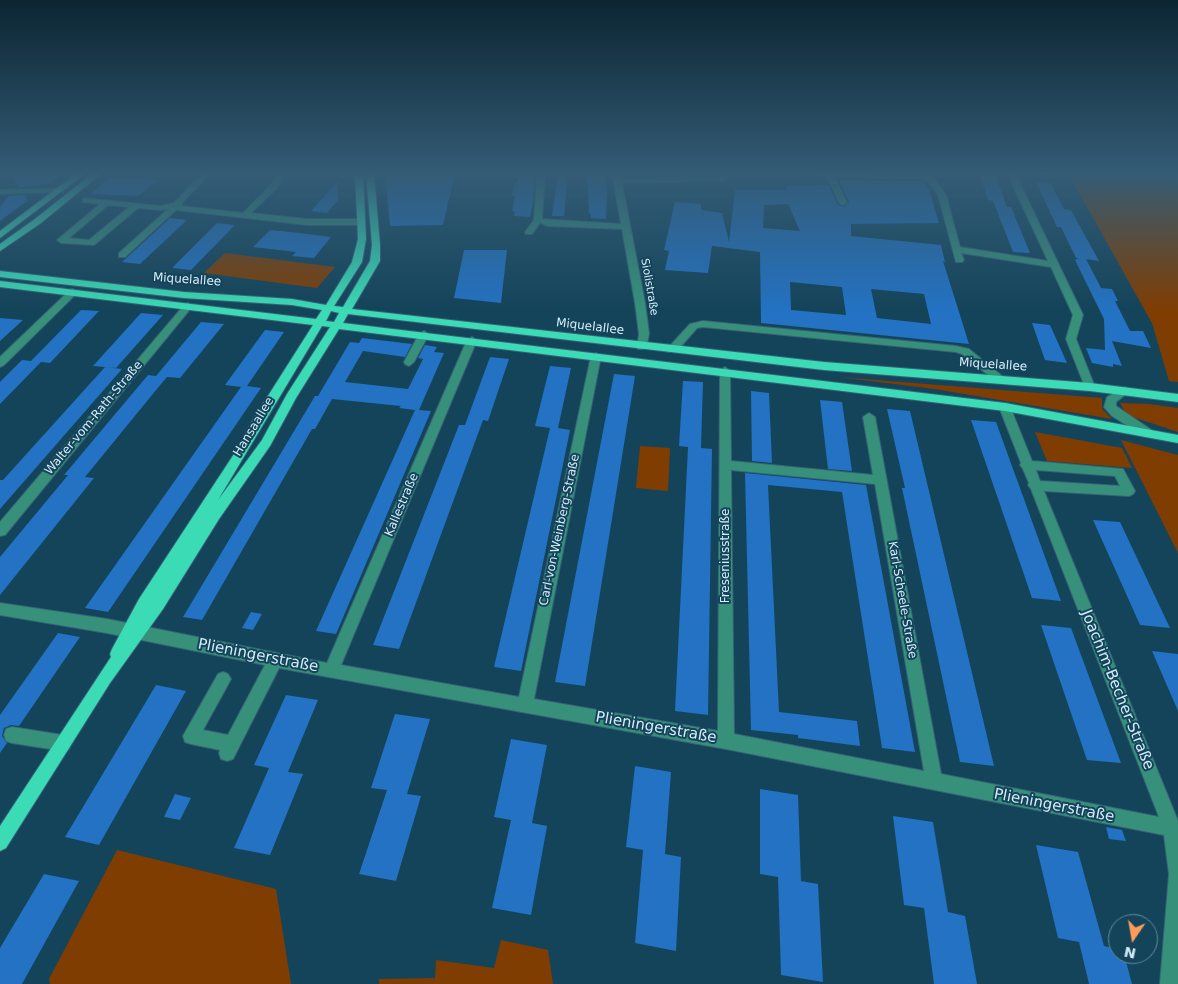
<!DOCTYPE html>
<meta charset="utf-8">
<style>
body{margin:0}
#map{position:relative;width:1178px;height:984px;overflow:hidden;background:#14445a;font-family:"DejaVu Sans",sans-serif}
canvas{display:block}
.north{position:absolute;left:1108px;top:914px;width:50px;height:50px;box-sizing:border-box;background:#14445a;border:1px solid #61879a;border-radius:50%;rotate:192deg;font-size:14px;font-weight:700;line-height:20px;text-align:center;color:#d4ecfa}
.north::after{content:'';display:block;margin:auto;width:18px;height:22px;background:#fe9b59;clip-path:polygon(50% 0,100% 100%,50% 72%,0 100%)}
</style>
<div id="map">
<canvas width="1178" height="984"></canvas>
<div class="north">N</div>
</div>
<script>
const context = document.querySelector('canvas').getContext('2d');
context.lineJoin = 'round';
function fill(path, color) { context.fillStyle = color; context.fill(path, 'evenodd'); }
const poly = rows => new Path2D(rows.map(r => 'M' + r).join(''));
function trace(path, color, width, dash) { context.strokeStyle = color; context.lineWidth = width; context.lineCap = dash ? 'butt' : 'round'; context.setLineDash(dash || []); context.stroke(path); }
function drawText(font, color, halo, rows, align = 'center') {
  context.font = font + ' "DejaVu Sans",sans-serif'; context.lineWidth = 4; context.setLineDash([]); context.textBaseline = 'middle'; context.strokeStyle = halo; context.fillStyle = color; for (const [text, x, y, turn = 0] of rows) {
    context.save(); context.translate(x, y); context.rotate((+turn || 0) * Math.PI / 180); context.textAlign = isNaN(turn) ? turn : align; if (halo) context.strokeText(text, 0, 0); context.fillText(text, 0, 0); context.restore();
  }
}
const green = poly([
 [1014,173,1178,173,1178,382,1169,381,1152,323,1070,177],
 [225,253,335,267,317,288,204,273],
 [838,377,1102,398,1102,409,1112,419,935,389],
 [1120,403,1149,404,1178,408,1178,432,1127,415],
 [1035,432,1122,448,1132,468,1047,461],
 [1121,440,1178,455,1178,553],
 [640,446,670,448,668,491,636,488],
 [117,850,276,889,291,984,50,984,49,979],
 [501,940,548,950,553,984,379,984,379,979,435,978,436,960,494,968]
]);
const building = poly([
 [16,173,62,173,48,184,16,188,19,185,15,185],
 [385,173,455,173,443,225,390,226],
 [558,173,568,173,564,216,552,216],
 [587,173,598,173,598,176,605,176,607,194,606,219,591,218,591,214,589,213],
 [979,173,995,174,1007,207,1011,207,1030,253,1013,252,993,201,988,200],
 [519,175,535,175,533,203,530,217,514,216,515,212,512,211,515,196,512,196,515,182,518,182],
 [111,177,113,177,157,180,138,196,90,194],
 [839,180,924,181,929,189,939,223,851,224,851,236,941,245,945,262,943,261,969,344,761,323,760,252,712,246,708,273,665,270,669,251,664,250,675,202,701,204,701,210,722,213,729,242,735,190,787,190,785,186,829,185,837,204,844,207,849,202],
 [788,204,800,231,763,228,764,205],
 [790,282,842,287,846,315,791,310],
 [871,289,924,294,931,324,877,318],
 [338,181,338,200,327,213,311,211],
 [1036,182,1051,183,1064,209,1071,210,1099,261,1086,259,1101,288,1112,289,1118,301,1115,301,1130,331,1143,331,1151,348,1112,341,1122,366,1113,364,1113,367,1092,363,1086,348,1105,350,1104,319,1075,260,1079,258,1076,258,1061,227,1057,227],
 [26,195,27,201,0,221,0,206,9,196],
 [170,218,187,220,140,264,122,262],
 [217,223,235,225,191,270,172,268],
 [270,230,300,233,331,237,314,258,292,256,296,252,253,247],
 [464,250,507,250,501,303,454,298],
 [81,310,99,311,50,363,41,362,0,404,0,382,22,360,31,361],
 [141,313,163,315,116,368,93,366],
 [0,318,23,320,0,341],
 [201,322,224,324,180,378,167,377,161,384,85,477,94,478,0,595,0,557,68,475,64,475,148,375,156,376],
 [1032,323,1050,325,1067,363,1045,360],
 [265,330,284,332,247,386,261,388,108,612,85,608,241,387,225,385],
 [362,338,412,344,405,357,363,351,345,382,408,389,423,359,418,358,425,345,437,347,434,352,444,353,419,410,431,411,336,634,316,631,415,410,399,408,401,406,332,399,315,429,312,429,202,620,183,617,315,396,318,396,350,342,359,343],
 [490,357,509,359,488,421,483,420,399,649,373,645,459,425,465,425],
 [550,366,571,368,558,428,570,430,521,671,494,667,550,428,535,426],
 [105,367,122,369,0,509,0,480,3,480],
 [614,374,635,376,585,686,555,682],
 [683,381,703,382,701,448,712,449,708,715,675,711,688,447,679,446],
 [751,391,769,393,772,463,752,461],
 [820,400,842,402,852,471,828,469],
 [887,409,910,411,994,766,960,762,902,488,905,488],
 [971,420,996,422,1061,601,1032,598],
 [745,473,866,485,915,752,882,748,842,492,768,485,779,712,857,721,860,746,798,738,798,735,751,730],
 [1093,520,1120,522,1170,628,1140,625],
 [251,612,262,614,253,630,242,628],
 [1041,625,1071,628,1121,763,1087,760],
 [58,633,80,637,19,726,11,725,4,728,2,736,7,743,0,753,0,715],
 [1152,651,1178,654,1178,711],
 [156,685,186,691,99,845,65,837],
 [286,695,318,700,288,772,303,774,270,855,234,848,269,768,254,765],
 [395,714,430,719,407,794,421,796,396,881,359,874,387,790,371,788],
 [511,739,547,745,532,823,547,826,531,915,492,908,511,820,494,817],
 [635,766,671,772,665,854,681,857,676,951,635,943,643,850,626,847],
 [760,789,798,795,801,881,818,884,823,982,781,975,778,877,760,874],
 [175,794,191,798,180,820,164,817],
 [893,816,933,822,948,912,965,916,977,984,934,984,924,908,904,905],
 [1106,827,1122,830,1126,841,1109,839],
 [1036,845,1078,852,1104,946,1118,949,1118,954,1124,954,1132,984,1089,984,1079,942,1058,938],
 [44,874,79,881,22,984,0,984,0,948]
]);
const minor = poly([
 [202,173,210,173,182,203,182,206,243,213,270,186,278,173,286,173,276,189,251,213,307,219,361,219,365,222,361,225,307,225,176,210,125,257,119,257,119,253,168,209,160,210,138,208,94,245,61,243,57,240,100,204,83,202,83,198,160,206,174,203,202,173],
 [108,205,129,207,89,240,69,238,108,205],
 [537,173,545,173,542,219,621,224,612,173,620,173,621,179,721,177,727,173,736,173,723,181,622,183,645,303,649,334,646,349,638,349,637,347,639,334,635,303,622,229,548,226,540,223,532,234,526,234,525,232,534,220,537,173],
 [787,173,928,175,934,178,946,195,960,247,1048,261,1007,173,1015,173,1083,315,1076,339,1095,387,1094,390,1086,390,1085,387,1066,339,1073,315,1051,267,961,253,964,260,962,262,956,262,938,195,928,182,924,179,835,177,847,203,843,205,839,203,827,176,791,175,787,173],
 [60,188,64,190,63,192,0,194,0,190,60,188],
 [73,289,78,292,76,294,4,365,0,367,0,357,70,290,73,289],
 [188,303,193,306,191,308,5,535,0,536,0,522,185,304,188,303],
 [703,321,956,346,969,349,1007,380,1006,383,998,383,962,354,956,352,703,327,697,328,676,352,668,352,667,350,668,348,690,324,703,321],
 [424,331,429,334,414,362,409,366,405,364,404,362,419,334,424,331],
 [472,337,477,340,341,665,519,697,591,356,596,353,601,356,534,699,718,731,720,371,725,367,730,371,731,461,873,475,863,417,869,413,875,417,941,774,1159,817,1031,489,1028,485,1029,483,1023,469,1020,465,1021,463,999,407,1005,403,1009,404,1032,461,1123,469,1135,491,1133,494,1129,496,1044,491,1178,821,1178,984,1160,984,1169,874,1164,835,726,749,279,668,233,759,227,761,221,759,219,753,220,750,191,744,185,742,183,736,218,674,223,672,228,674,231,679,203,730,228,735,265,665,107,633,0,615,0,603,107,619,327,663,467,340,472,337],
 [731,470,875,484,924,771,734,734,731,470],
 [1036,470,1115,476,1120,486,1040,481,1036,470],
 [1125,387,1130,391,1116,402,1116,406,1153,431,1155,434,1153,437,1145,437,1112,416,1104,407,1107,397,1125,387],
 [12,727,63,735,69,737,71,743,69,749,63,751,12,743,6,741,4,735,6,729,12,727]
]);
const major = poly([
 [77,173,86,173,0,238,0,231,77,173],
 [93,173,102,173,41,223,0,251,0,244,35,219,93,173],
 [355,173,363,173,366,239,362,262,334,306,343,307,370,261,372,245,366,173,374,173,380,245,380,261,352,309,824,362,1090,383,1178,394,1178,402,1090,391,824,370,348,314,343,323,1005,403,1178,435,1178,443,1005,411,339,329,296,398,270,446,219,519,163,609,110,683,6,848,0,851,0,826,111,657,110,654,112,649,139,599,236,451,254,418,313,325,0,287,0,281,316,319,322,310,292,305,184,298,0,277,0,271,184,292,292,299,326,305,352,262,358,239,355,173],
 [331,311,339,313,334,322,326,321,331,311],
 [322,326,330,327,287,394,262,440,218,500,322,326]
]);
const farStreetnames = [
 ["Siolistraße",649,287,80]
];
const streetNames = [
 ["Miquelallee",187,280,4],
 ["Miquelallee",590,327,7],
 ["Miquelallee",993,365,4],
 ["Walter-vom-Rath-Straße",94,418,-50],
 ["Hansaallee",254,427,-59],
 ["Kallestraße",402,505,-67],
 ["Carl-von-Weinberg-Straße",560,530,-78],
 ["Freseniusstraße",726,556,-90],
 ["Karl-Scheele-Straße",902,600,80]
];
const nearStreetnames = [
 ["Plieningerstraße",258,656,11],
 ["Joachim-Becher-Straße",1117,690,68],
 ["Plieningerstraße",656,728,10],
 ["Plieningerstraße",1054,806,11]
];
fill(green, '#803d02');
fill(building, '#2372c3');
trace(minor, '#376277', 2);
trace(major, '#376277', 2);
fill(minor, '#37917a');
fill(major, '#3adbb5');
const sky = context.createLinearGradient(0, 0, 0, 311);
sky.addColorStop(0, '#0b2532');
sky.addColorStop(0.56, '#345c76');
sky.addColorStop(1, '#345c7600');
context.fillStyle = sky;
context.fillRect(0, 0, 1178, 311);
drawText('11px', '#d4ecfa', '#14445a', farStreetnames);
drawText('12px', '#d4ecfa', '#14445a', streetNames);
drawText('15px', '#d4ecfa', '#14445a', nearStreetnames);
</script>
